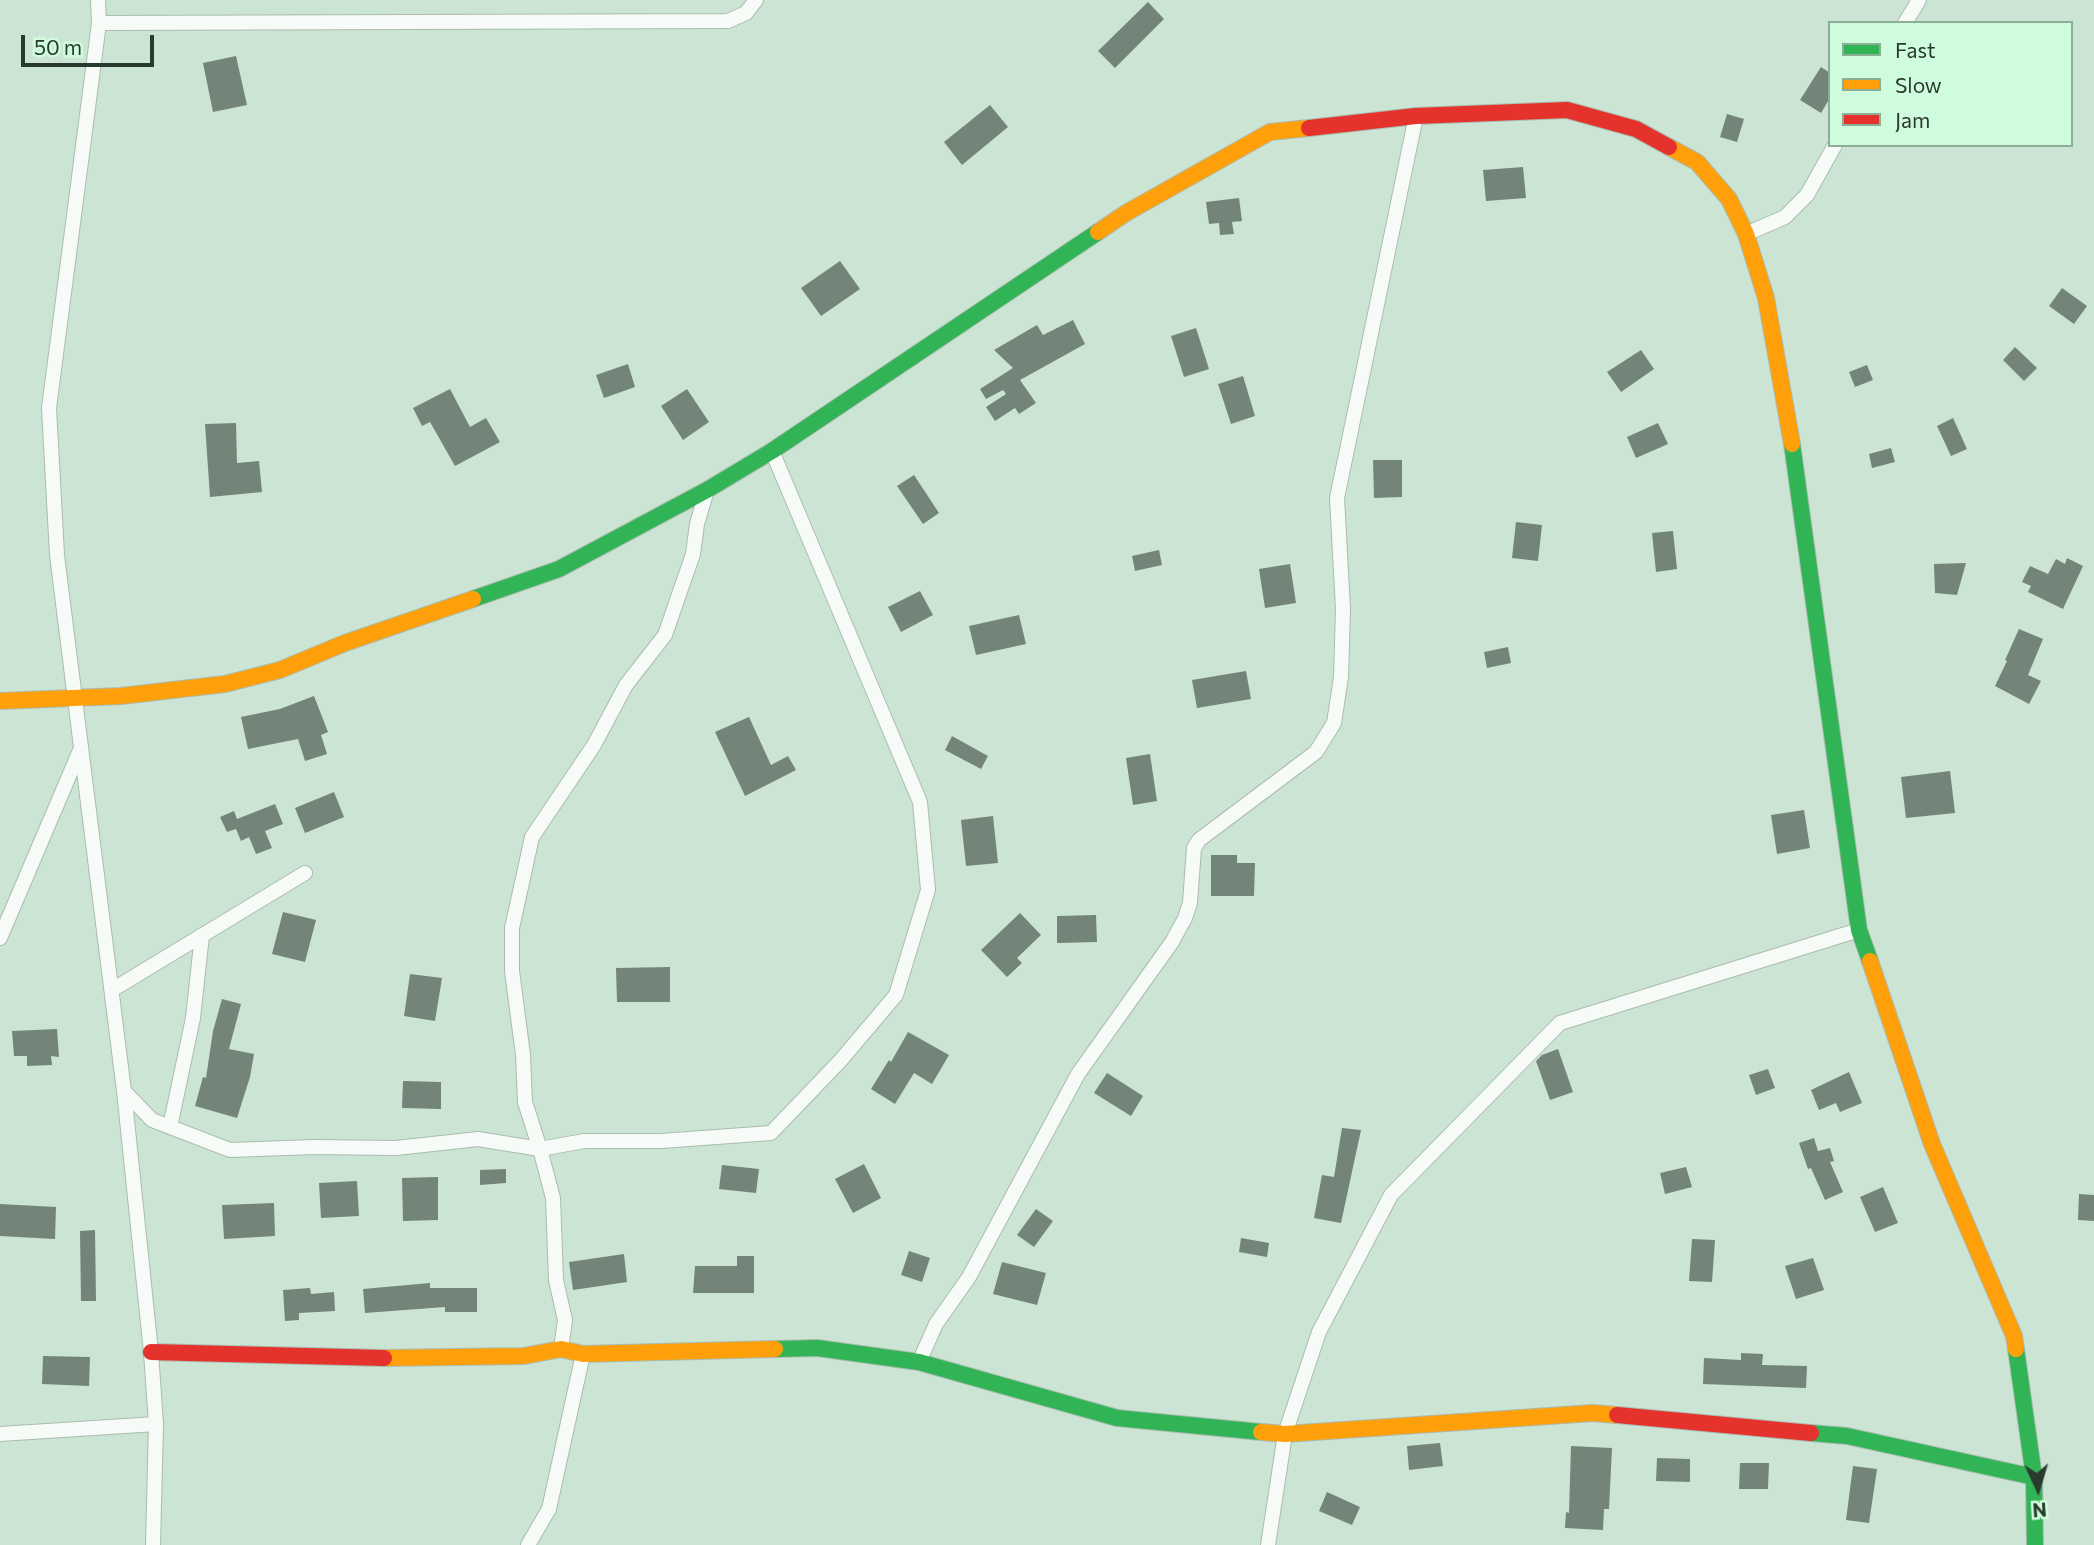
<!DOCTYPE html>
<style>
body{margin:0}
#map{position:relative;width:2094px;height:1545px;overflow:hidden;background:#cce4d3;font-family:Commissioner,sans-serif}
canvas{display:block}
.legend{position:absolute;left:1828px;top:21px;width:245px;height:126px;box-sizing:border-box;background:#cffcdc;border:2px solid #8dae96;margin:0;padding:9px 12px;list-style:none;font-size:21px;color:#293a2e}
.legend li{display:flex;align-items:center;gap:14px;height:35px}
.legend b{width:35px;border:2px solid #8dae96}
.north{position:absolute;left:2003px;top:1454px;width:70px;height:70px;-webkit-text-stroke:5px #cffcdc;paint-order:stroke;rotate:176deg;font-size:19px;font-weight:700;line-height:28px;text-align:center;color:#293a2e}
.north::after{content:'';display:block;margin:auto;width:24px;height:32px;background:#293a2e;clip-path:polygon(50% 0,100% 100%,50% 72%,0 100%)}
.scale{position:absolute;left:21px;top:35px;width:133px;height:32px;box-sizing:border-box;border:4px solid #293a2e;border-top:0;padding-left:9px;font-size:21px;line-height:24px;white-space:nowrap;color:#293a2e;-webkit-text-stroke:5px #cffcdc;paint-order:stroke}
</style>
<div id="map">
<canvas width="2094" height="1545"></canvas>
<ul class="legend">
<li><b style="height:9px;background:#30b455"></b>Fast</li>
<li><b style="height:9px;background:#ff9f0a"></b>Slow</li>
<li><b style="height:9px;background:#e5322d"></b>Jam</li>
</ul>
<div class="north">N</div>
<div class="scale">50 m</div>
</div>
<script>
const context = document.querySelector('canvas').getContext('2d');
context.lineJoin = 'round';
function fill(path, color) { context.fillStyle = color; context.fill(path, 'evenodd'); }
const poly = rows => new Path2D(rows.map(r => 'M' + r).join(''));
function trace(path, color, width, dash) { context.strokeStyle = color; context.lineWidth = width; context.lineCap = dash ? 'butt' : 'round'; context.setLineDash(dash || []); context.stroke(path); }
const building = poly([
 [1148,2,1164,19,1115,68,1098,51],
 [236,56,247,105,213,112,203,63],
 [1821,67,1830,73,1830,98,1821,113,1800,100],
 [990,105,1008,127,962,165,944,142],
 [1727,114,1744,119,1737,142,1720,137],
 [1523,167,1526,198,1486,201,1483,170],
 [1239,198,1242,221,1232,222,1234,234,1220,235,1219,223,1209,224,1206,202],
 [840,261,860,289,821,316,801,288],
 [2062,288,2087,306,2074,324,2049,306],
 [1073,320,1085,344,1020,380,1036,403,1019,414,1015,408,995,421,986,407,1006,394,1003,390,986,399,980,389,1013,368,994,350,1037,325,1043,335],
 [1196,328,1209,369,1184,377,1171,336],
 [2015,347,2037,368,2024,381,2003,360],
 [1641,350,1654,369,1621,392,1607,372],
 [628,364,635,387,604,398,596,375],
 [1867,365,1873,380,1855,387,1849,372],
 [1243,376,1255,416,1231,424,1218,384],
 [450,389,470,427,486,418,500,442,455,466,430,422,422,426,413,408],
 [687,389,709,422,683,440,661,406],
 [1953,418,1967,449,1951,456,1937,426],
 [236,423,237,463,259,461,262,492,210,497,205,424],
 [1658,423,1668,444,1636,458,1627,437],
 [1891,448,1895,462,1872,468,1869,454],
 [1373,460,1402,460,1402,497,1374,498],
 [914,475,939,513,923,524,897,486],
 [1516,522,1542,525,1538,561,1512,558],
 [1673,531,1677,569,1656,572,1652,533],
 [1159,550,1162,565,1135,571,1132,556],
 [2067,558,2083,566,2063,609,2028,592,2031,586,2022,582,2030,566,2048,574,2056,559,2065,564],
 [1966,563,1957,595,1935,593,1934,564],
 [1290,564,1296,603,1265,608,1259,569],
 [920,591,933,615,901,632,888,607],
 [1019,615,1026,644,976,655,969,626],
 [2019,629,2043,639,2028,675,2041,681,2029,704,1995,686,2007,661,2005,660],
 [1508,647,1511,663,1487,668,1484,652],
 [1246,671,1251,699,1197,708,1192,680],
 [314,696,328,732,321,735,327,754,305,761,298,739,248,749,241,717,280,709],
 [749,717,771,765,788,756,796,770,745,796,715,732],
 [952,736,988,756,981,769,945,750],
 [1150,754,1157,801,1133,805,1126,758],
 [1950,771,1955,813,1906,818,1901,777],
 [334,792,344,817,305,833,295,808],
 [275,804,283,824,265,831,272,848,256,854,249,837,241,841,236,829,227,832,220,817,234,811,237,819],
 [1804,810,1810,848,1777,854,1771,815],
 [993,816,998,863,966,866,961,820],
 [1211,855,1237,855,1237,863,1255,863,1254,896,1211,896],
 [283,912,316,920,305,962,272,954],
 [1020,913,1041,935,1017,958,1022,963,1007,977,981,950],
 [1096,915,1097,942,1057,943,1057,916],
 [670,967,670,1002,617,1002,616,968],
 [410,974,442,978,435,1021,404,1016],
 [222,999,241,1004,229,1049,254,1054,250,1077,237,1118,195,1106,203,1077,206,1078,213,1031],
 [57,1029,59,1057,51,1056,52,1065,27,1066,27,1056,14,1056,12,1031],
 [908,1032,949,1055,932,1084,914,1073,895,1104,871,1089,889,1060,891,1062],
 [1558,1049,1573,1092,1550,1100,1536,1061,1542,1055],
 [1768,1069,1775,1088,1756,1095,1749,1075],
 [1849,1072,1862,1103,1840,1112,1836,1103,1819,1110,1811,1090],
 [1107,1073,1143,1096,1131,1116,1094,1093],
 [403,1081,441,1082,441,1109,402,1108],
 [1342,1128,1361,1130,1341,1223,1314,1218,1322,1175,1334,1177],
 [1814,1138,1818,1151,1830,1148,1834,1161,1830,1162,1843,1192,1825,1200,1811,1168,1808,1169,1799,1143],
 [864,1164,881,1198,853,1213,835,1179],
 [722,1165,759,1169,756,1193,719,1189],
 [1686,1167,1692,1187,1665,1194,1660,1173],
 [506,1169,506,1183,480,1185,480,1170],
 [438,1177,438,1220,403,1221,402,1178],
 [357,1181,359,1216,321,1218,319,1183],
 [1883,1187,1898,1223,1875,1232,1860,1197],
 [2079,1194,2094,1195,2094,1221,2078,1220],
 [274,1203,275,1236,224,1239,222,1205],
 [0,1204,56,1207,55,1239,0,1236],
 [1036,1209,1053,1221,1034,1247,1017,1235],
 [95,1230,96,1301,81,1301,80,1231],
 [1241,1238,1269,1243,1267,1257,1239,1252],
 [1692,1239,1715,1240,1712,1282,1689,1281],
 [909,1251,930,1258,922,1282,901,1275],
 [624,1254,627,1282,573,1290,569,1262],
 [737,1256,754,1256,754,1293,693,1293,695,1266,737,1266],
 [1813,1258,1824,1290,1796,1299,1785,1266],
 [1002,1262,1046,1273,1037,1305,993,1294],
 [430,1283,430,1288,477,1288,477,1312,445,1312,445,1307,365,1313,363,1289],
 [310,1288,311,1294,334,1292,335,1311,299,1313,299,1320,285,1321,283,1290],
 [1741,1353,1763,1354,1762,1365,1807,1366,1806,1388,1703,1384,1704,1358,1741,1360],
 [43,1356,90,1357,89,1386,42,1384],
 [1440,1443,1443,1466,1409,1470,1407,1446],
 [1571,1446,1612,1448,1609,1509,1604,1509,1603,1530,1565,1528,1566,1512,1569,1513],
 [1657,1458,1690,1459,1690,1482,1656,1481],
 [1740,1463,1769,1463,1768,1489,1739,1489],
 [1853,1466,1877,1469,1869,1523,1846,1520],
 [1327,1492,1360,1507,1352,1525,1319,1511]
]);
const street = poly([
 [98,0,99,23,49,408,57,555,124,1091,151,1352,156,1424,153,1545],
 [99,23,728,21,746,13,756,0],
 [1905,23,1919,0],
 [1746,234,1785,217,1807,195,1835,145],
 [0,938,81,748],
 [112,990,305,873],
 [124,1091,152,1120,230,1150,314,1147,396,1148,478,1139,540,1149,525,1102,523,1055,512,971,512,928,532,837,594,745,626,685,665,635,693,554,697,524,707,490],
 [170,1127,193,1018,202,935],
 [561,1349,565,1320,556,1280,553,1198,540,1149,584,1141,661,1141,771,1133,840,1061,896,995,928,890,920,802,772,451],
 [919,1362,936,1324,969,1277,1078,1074,1172,942,1185,918,1190,903,1194,848,1199,840,1316,752,1334,723,1341,677,1343,609,1337,498,1416,116],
 [0,1434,156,1424],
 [528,1545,549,1509,583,1354],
 [1268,1545,1285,1434,1319,1332,1391,1195,1560,1023,1859,930]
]);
const fast = poly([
 [1792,444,1859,930,1870,961],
 [473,599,559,569,707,490,772,451,1098,232],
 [775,1349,817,1348,919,1362,1117,1418,1261,1432],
 [2016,1349,2034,1477,2035,1545],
 [1811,1433,1847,1436,2034,1477]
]);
const slow = poly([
 [1669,147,1697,162,1729,199,1746,234,1766,298,1792,444],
 [1098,232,1126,213,1270,132,1309,128],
 [0,701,121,696,225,684,280,670,345,643,473,599],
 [1870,961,1932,1144,2014,1336,2016,1349],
 [384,1358,524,1356,561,1349,583,1354,775,1349],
 [1261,1432,1285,1434,1593,1413,1617,1415]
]);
const jam = poly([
 [1309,128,1416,116,1567,110,1636,129,1669,147],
 [151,1352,384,1358],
 [1617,1415,1811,1433]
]);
fill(building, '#738579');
trace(street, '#aabcaf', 16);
trace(fast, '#aabcaf', 18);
trace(slow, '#aabcaf', 18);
trace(jam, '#aabcaf', 18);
trace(street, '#f7fbf8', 14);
trace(fast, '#30b455', 16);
trace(slow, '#ff9f0a', 16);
trace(jam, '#e5322d', 16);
</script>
